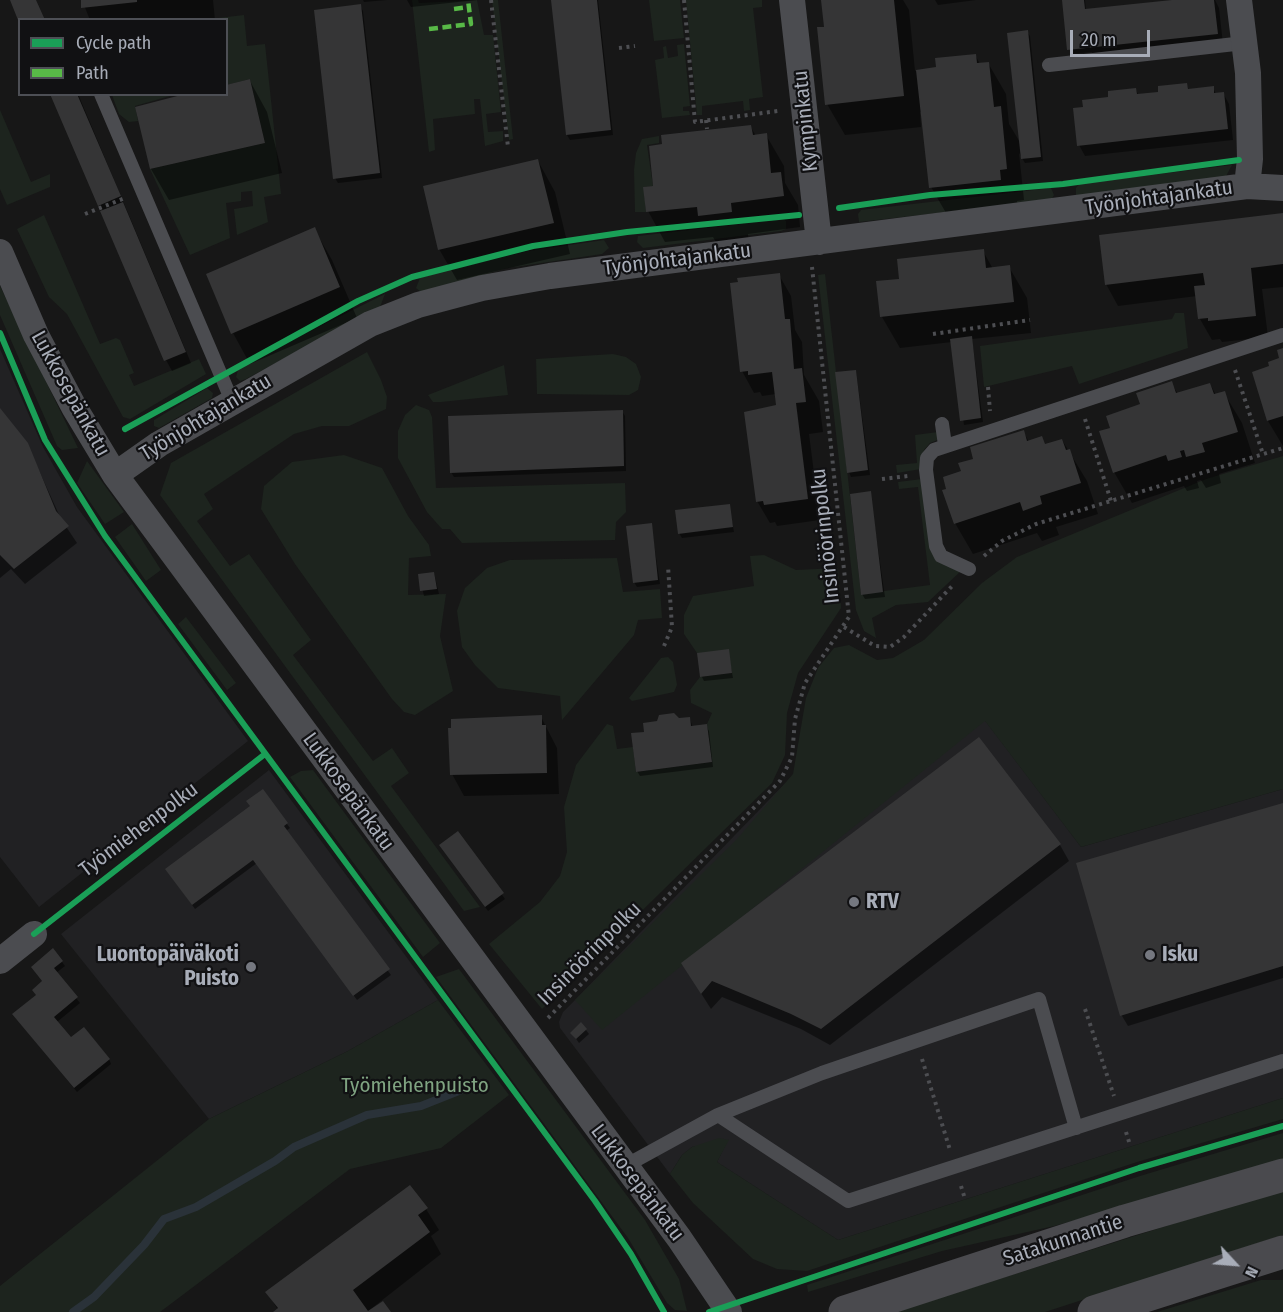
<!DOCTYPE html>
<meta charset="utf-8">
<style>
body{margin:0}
#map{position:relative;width:1283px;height:1312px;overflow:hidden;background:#171717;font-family:"Fira Sans Condensed",sans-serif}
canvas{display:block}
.legend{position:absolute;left:18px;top:18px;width:210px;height:78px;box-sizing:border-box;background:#111113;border:2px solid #4d4f55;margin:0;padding:8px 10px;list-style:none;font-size:18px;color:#a8adb8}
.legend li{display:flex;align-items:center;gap:12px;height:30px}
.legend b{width:30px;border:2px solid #4d4f55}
.north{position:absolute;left:1205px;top:1234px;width:60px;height:60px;-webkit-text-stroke:4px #111113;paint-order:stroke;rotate:116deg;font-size:16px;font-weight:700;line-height:24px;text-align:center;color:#a8adb8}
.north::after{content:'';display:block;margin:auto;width:21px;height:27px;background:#a8adb8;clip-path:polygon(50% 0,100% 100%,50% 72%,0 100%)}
.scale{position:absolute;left:1070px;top:30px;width:80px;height:27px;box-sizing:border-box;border:3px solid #a8adb8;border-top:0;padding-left:8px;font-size:18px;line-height:21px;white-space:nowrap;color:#a8adb8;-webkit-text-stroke:4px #111113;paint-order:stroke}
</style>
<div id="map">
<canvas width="1283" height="1312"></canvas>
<ul class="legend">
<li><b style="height:8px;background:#1a9f57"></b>Cycle path</li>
<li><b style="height:8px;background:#58b947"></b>Path</li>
</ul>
<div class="north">N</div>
<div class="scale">20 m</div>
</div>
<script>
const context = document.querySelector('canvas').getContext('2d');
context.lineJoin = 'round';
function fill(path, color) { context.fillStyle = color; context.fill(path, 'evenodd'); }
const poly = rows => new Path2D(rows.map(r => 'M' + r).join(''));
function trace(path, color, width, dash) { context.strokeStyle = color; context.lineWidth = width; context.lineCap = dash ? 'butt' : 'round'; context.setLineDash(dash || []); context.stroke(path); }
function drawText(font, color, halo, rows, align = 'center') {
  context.font = font + ' "Fira Sans Condensed",sans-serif'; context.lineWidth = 4.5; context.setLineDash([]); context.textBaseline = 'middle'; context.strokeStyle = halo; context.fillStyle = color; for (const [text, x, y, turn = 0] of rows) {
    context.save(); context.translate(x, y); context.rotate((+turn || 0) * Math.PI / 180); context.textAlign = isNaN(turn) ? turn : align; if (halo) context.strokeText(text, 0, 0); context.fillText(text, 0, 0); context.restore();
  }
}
const built = poly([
 [0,349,43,447,77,507,248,741,39,907,0,857],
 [924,640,1081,847,1283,789,1283,1098,838,1240,717,1162,728,1140,692,1147,682,1155,670,1174,560,1028,559,1022,563,1012,575,1000],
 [269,770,438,1000,348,1051,209,1119,61,934]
]);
const green = poly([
 [412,0,418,0,419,3,477,0,484,35,493,35,501,112,486,114,488,132,503,131,503,141,485,146,480,99,474,99,475,114,433,119,435,150,429,152],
 [492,0,498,0,513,139,509,140],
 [649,0,680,0,684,38,654,41],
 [686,0,762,0,762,7,753,8,763,97,749,99,750,110,744,111,743,101,702,106,702,115,697,115],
 [244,15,247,46,265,44,281,194,264,197,268,222,237,235,234,209,253,206,252,191,241,192,241,201,226,203,230,238,190,255,150,169,265,143,250,79,227,85,226,20,218,18],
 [684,44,690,106,683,107,683,111,689,111,690,115,662,118,655,60,664,58,663,47,666,46,668,58,678,56,677,45],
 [177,94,135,106,138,121,129,122,119,114,112,95],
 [0,110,31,182,50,174,50,187,7,205,0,189],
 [659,136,659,143,647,145,653,186,644,187,646,212,635,212,634,170,636,153,642,139],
 [1232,165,1225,178,1076,196,1076,188,1079,184],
 [1051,188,1054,195,1051,200,859,222,858,214,861,210],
 [44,215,100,344,116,338,120,340,134,373,129,375,134,386,199,359,206,374,130,419,123,417,67,314,49,297,17,229],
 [783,219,786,221,786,229,781,231,643,248,637,242,638,236],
 [604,240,609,248,602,254,508,268,421,292,416,288,420,278,444,271,528,251],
 [825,274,861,594,930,585,918,487,899,489,898,482,922,479,932,548,962,570,928,602,896,605,872,618,876,638,864,631,856,610,818,275],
 [0,286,78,448,62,450,57,446,0,315],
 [385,294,380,307,246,379,240,381,236,377,238,370,292,340],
 [1175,313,1184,313,1188,348,1079,384,1072,366,984,387,980,346,1172,319],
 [367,352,381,380,387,397,386,409,349,426,322,426,294,434,204,494,213,509,197,521,230,566,249,554,311,640,293,655,373,761,392,748,409,773,391,786,480,907,464,911,160,495,171,463],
 [613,354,626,357,636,364,641,377,638,390,629,395,537,394,536,359],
 [504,365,508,395,441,402,433,402,428,395],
 [207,388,213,393,212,398,159,428,154,426,154,420],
 [416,405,429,410,432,417,436,488,625,483,626,512,616,522,615,540,462,543,450,529,442,529,427,512,398,458,398,431,405,415],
 [938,432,940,439,930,443,924,450,921,469,897,473,896,465,917,463,915,435],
 [344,455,382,468,408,516,429,545,431,556,409,558,408,595,446,594,440,636,453,691,415,715,404,712,392,699,295,564,261,509,264,486,292,462],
 [1283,456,1283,789,1081,847,985,721,602,1030,575,1000,737,839,793,774,806,698,818,668,834,648,849,645,877,660,893,658,924,640,982,583,1017,557,1206,479],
 [87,461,124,512,105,524,77,483],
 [132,524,161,570,146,581,115,537],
 [764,555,796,570,838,568,841,608,798,673,787,713,785,755,772,783,542,1009,489,944,540,902,560,876,567,852,564,807,576,765,607,724,613,726,617,749,633,747,636,772,712,762,707,724,712,713,691,703,690,690,700,677,732,673,697,653,684,634,684,615,693,596,754,586,750,556],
 [617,558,623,592,660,589,662,618,638,620,634,635,562,720,560,696,498,688,475,665,462,647,457,611,465,588,487,568,510,560],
 [186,617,236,683,227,690,178,624],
 [668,657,673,662,677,685,674,692,632,701,629,698,661,658],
 [313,770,440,943,423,957,290,777,301,771],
 [459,969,645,1220,679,1279,687,1311,675,1310,667,1303,628,1238,436,977],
 [438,1000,509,1095,441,1148,350,1169,160,1312,0,1312,0,1286,209,1119,348,1051],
 [1283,1098,1283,1119,1137,1162,807,1271,777,1269,753,1259,693,1203,670,1174,682,1155,692,1147,719,1138,729,1140,717,1162,838,1240],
 [1283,1133,1283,1165,1054,1226,942,1251,808,1292,807,1285,1140,1176],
 [1283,1189,1283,1235,1045,1312,895,1312],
 [1261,1280,1283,1280,1283,1312,1157,1312]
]);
const shadow = poly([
 [82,0,213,0,215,20,90,20],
 [363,0,387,0,364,2],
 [407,0,477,0,411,7],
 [552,0,598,0,613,135,570,140,567,135],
 [823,0,903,0,909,10,915,71,937,69,975,55,980,64,988,63,1006,94,1009,124,1021,144,1027,32,1030,36,1043,161,1025,163,1019,153,1024,200,1017,201,1018,210,949,218,931,187,923,112,920,112,921,127,845,135,827,104],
 [976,0,938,5,935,0],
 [1063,0,1085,0,1086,11,1185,0,1215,0,1219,8,1223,44,1096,58,1092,52,1071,54],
 [360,6,363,11,382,178,338,183,335,178],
 [250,81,267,112,282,173,169,200,151,169,137,108,226,94],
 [1186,84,1189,90,1213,88,1216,94,1223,93,1229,104,1233,140,1085,156,1079,145,1084,108,1136,90,1139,96,1160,93],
 [52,94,78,94,191,363,172,371,166,360],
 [750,126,756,136,766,135,784,166,785,183,798,205,800,227,748,234,749,243,718,246,713,237,665,242,648,211,655,187],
 [538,161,555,192,570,254,457,280,439,249],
 [1283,215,1283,287,1262,289,1268,337,1222,342,1220,339,1212,340,1200,319,1197,296,1118,306,1106,284],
 [314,229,332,260,357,318,250,364,233,333],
 [983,251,993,269,1009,267,1027,298,1031,333,972,339,983,422,964,425,952,342,900,348,882,317,900,280],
 [779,275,791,296,795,330,802,342,804,375,819,401,823,432,809,434,820,520,777,526,775,522,770,523,757,501,754,410,779,406,776,394,762,396,760,392,754,393,742,371],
 [1283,350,1283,446,1268,421,1253,373,1271,367,1281,359],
 [856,371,870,475,851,477,849,472],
 [1171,383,1178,394,1210,384,1216,395,1224,393,1242,423,1255,463,1219,474,1221,483,1206,488,1201,480,1197,481,1199,488,1187,491,1184,486,1132,503,1114,472,1112,428],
 [0,411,27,444,61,519,77,543,25,584,11,569,0,578],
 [622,411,625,416,626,471,454,477,451,472],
 [1023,431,1029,442,1046,446,1062,440,1087,481,1098,514,1056,527,1059,535,1042,541,1037,533,973,554,955,523,963,472,975,459],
 [870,493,885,597,865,599,862,594],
 [729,505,734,532,682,538,679,533],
 [651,524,660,584,637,587,634,582],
 [434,573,439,594,424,596,419,575],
 [728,651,733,678,704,681,702,677],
 [541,717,557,748,559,794,464,796,452,774],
 [690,719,693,728,706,726,709,731,713,767,640,776,637,771,646,733,678,720],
 [263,791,287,824,290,828,286,831,391,975,357,1000,257,863,195,909,170,874,252,807],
 [1283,804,1283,978,1128,1026,1122,1016,1078,864],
 [457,833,505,899,488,911,443,850],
 [1060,845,1069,861,830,1045,801,1029,722,997,711,1009,692,979],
 [62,962,65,966,56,973,80,1003,57,1022,71,1039,109,1059,111,1064,77,1092,17,1019,37,995,43,982,35,972],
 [586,1030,589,1034,579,1043,572,1033],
 [426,1209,439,1230,431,1236,441,1254,367,1312,276,1312,278,1310,267,1292]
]);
const stream = poly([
 [73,1312,94,1297,144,1245,164,1219,196,1207,275,1161,294,1147,367,1115,421,1106,474,1085]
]);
const building = poly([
 [10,0,36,0,45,20,18,20],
 [81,0,137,0,137,2,81,8],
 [551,0,597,0,611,130,566,135],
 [821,0,894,0,904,96,825,105,817,27,824,27],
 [1062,0,1084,0,1085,9,1172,0,1214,0,1218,34,1067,50],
 [361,4,380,173,333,179,314,10],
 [1028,30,1041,157,1021,159,1007,33],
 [976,54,977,63,989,62,994,107,1001,106,1007,169,1000,170,1001,180,929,188,916,70,936,67,935,58],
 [250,79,265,143,150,169,135,107,185,94,226,94,226,85],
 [1187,83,1188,89,1214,86,1214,93,1224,92,1228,129,1077,146,1073,108,1083,107,1082,100,1108,97,1108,91,1136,88,1137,94,1158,92,1158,86],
 [50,94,77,94,121,196,98,206],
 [751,125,753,135,767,133,771,173,781,172,784,196,731,203,732,212,698,216,697,207,646,212,643,187,653,186,649,146,662,144,661,135],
 [538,159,554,223,438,250,423,186],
 [123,202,186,352,164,361,100,211],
 [1283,213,1283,264,1251,268,1256,316,1208,321,1208,318,1198,319,1194,286,1205,285,1203,273,1105,285,1099,235],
 [315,227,340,287,231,334,206,274],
 [984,249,986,268,1010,265,1014,302,880,317,876,281,899,279,897,259],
 [780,273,785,319,790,319,794,369,802,368,806,402,796,403,808,499,764,505,763,501,756,502,744,412,776,405,772,372,748,375,748,371,740,372,730,283,738,282,737,278],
 [972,336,981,418,960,421,950,339],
 [1283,348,1283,416,1267,421,1252,372,1269,366,1268,362,1279,358,1277,350],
 [856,370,868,470,847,473,835,372],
 [1172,381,1176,393,1210,383,1214,394,1225,391,1238,432,1202,443,1205,452,1186,457,1184,450,1180,451,1182,457,1168,461,1166,455,1113,473,1099,431,1110,428,1106,416,1140,404,1136,393],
 [0,408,28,443,56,511,69,526,14,569,0,555],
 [623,410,624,466,450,473,448,416],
 [1024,430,1027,441,1042,436,1045,444,1062,439,1066,450,1070,449,1081,483,1040,496,1042,504,1023,511,1020,502,954,524,942,490,946,489,943,477,961,471,958,463,973,459,970,447],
 [871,491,883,592,861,595,850,494],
 [730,504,733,527,678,534,675,510],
 [652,523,658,580,633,583,626,526],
 [434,572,437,589,420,591,418,574],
 [729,649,732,673,700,677,697,653],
 [674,713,679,718,690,717,691,726,707,724,712,762,636,772,631,733,644,732,643,723,657,721,659,715],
 [542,715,542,725,546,725,547,773,450,775,448,728,451,728,451,719],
 [979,737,1061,844,821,1029,791,1014,712,981,701,994,681,963],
 [263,789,288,823,284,826,390,969,353,996,253,860,192,905,165,869,250,806,246,801],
 [1283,803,1283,966,1120,1016,1076,863],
 [458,831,504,893,485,907,439,845],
 [53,948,63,961,54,968,78,997,54,1017,71,1037,84,1027,110,1059,74,1088,12,1014,36,995,32,990,42,981,31,967],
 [581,1022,587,1029,576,1039,570,1033],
 [410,1185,428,1208,418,1215,430,1232,353,1290,368,1311,383,1301,391,1312,273,1312,278,1308,265,1292]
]);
const path = poly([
 [491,0,508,147],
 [684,0,695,122,778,111],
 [619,48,635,46],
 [706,120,707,129],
 [85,214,125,198],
 [933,334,1030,320],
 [1235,370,1263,454],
 [988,387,990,411],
 [1085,419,1111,501],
 [882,479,908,476],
 [984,556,1002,541,1036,524,1283,448],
 [844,627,875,646,890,647,904,637,954,584],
 [664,646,672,627,668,566],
 [1085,1009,1114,1096],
 [548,1018,780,781,792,757,795,719,805,683,849,617,812,267],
 [922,1059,950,1150],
 [1126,1132,1130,1145],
 [961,1186,965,1199]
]);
const service = poly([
 [1049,65,1244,43],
 [101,94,232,401],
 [942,424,945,445],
 [969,569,941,556,936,546,926,470,927,458,934,450,1283,335],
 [718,1115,822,1073,1039,999,1076,1128],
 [625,1166,718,1115,848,1201,1283,1061]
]);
const minor = poly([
 [792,0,819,242],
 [1239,0,1248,73,1250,159,1247,186],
 [0,252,36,335,74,407,115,475,679,1238,729,1312],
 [115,475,159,444,370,324,418,305,482,288,550,276,1247,186,1283,188],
 [0,961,34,934]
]);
const secondary = poly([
 [845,1312,1125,1221,1283,1175],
 [1094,1312,1283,1252]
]);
const quiet = poly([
 [454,9,469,7],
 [429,29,471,24,468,0]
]);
const cycleway = poly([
 [839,208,930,195,1063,184,1239,160],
 [0,333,45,440,105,536,595,1201,631,1254,664,1312],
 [125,429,358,301,412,277,533,246,627,232,799,215],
 [34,934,265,754],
 [709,1312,1139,1168,1283,1126]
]);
const markers = [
 [854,902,6,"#757880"],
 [1150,955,6,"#757880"],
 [251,967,6,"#757880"]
];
const streetNames = [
 ["Kympinkatu",806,121,-96],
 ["Työnjohtajankatu",1159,198,-8],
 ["Työnjohtajankatu",677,260,-7],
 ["Lukkosepänkatu",70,394,61],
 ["Työnjohtajankatu",206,418,-31],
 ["Insinöörinpolku",826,536,-96],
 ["Lukkosepänkatu",348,792,54],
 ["Työmiehenpolku",139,830,-37],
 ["Insinöörinpolku",590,954,-45],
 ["Lukkosepänkatu",637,1183,53],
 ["Satakunnantie",1063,1241,-18]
];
const poiNames = [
 ["RTV",866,902],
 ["Luontopäiväkoti",239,955,"right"],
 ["Puisto",239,979,"right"],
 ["Isku",1162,955]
];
const parkNames = [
 ["Työmiehenpuisto",415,1086]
];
fill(built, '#212123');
fill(green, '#1d241e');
fill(shadow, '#0007');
trace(stream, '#2a3239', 8);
fill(building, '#353536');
trace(path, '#4d4e52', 4, [3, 4.5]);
trace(service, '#4b4c50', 14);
trace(minor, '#4b4c50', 26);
trace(secondary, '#4a4a4e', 33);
trace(quiet, '#58b947', 4.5, [9, 4.5]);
trace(cycleway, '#1a9f57', 6);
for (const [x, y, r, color] of markers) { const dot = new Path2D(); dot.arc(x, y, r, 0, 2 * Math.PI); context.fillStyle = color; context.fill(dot); trace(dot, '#111113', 2); }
drawText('21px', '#a8adb8', '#111113', streetNames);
drawText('bold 21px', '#a8adb8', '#111113', poiNames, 'left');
drawText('21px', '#7fa381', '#111113', parkNames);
</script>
